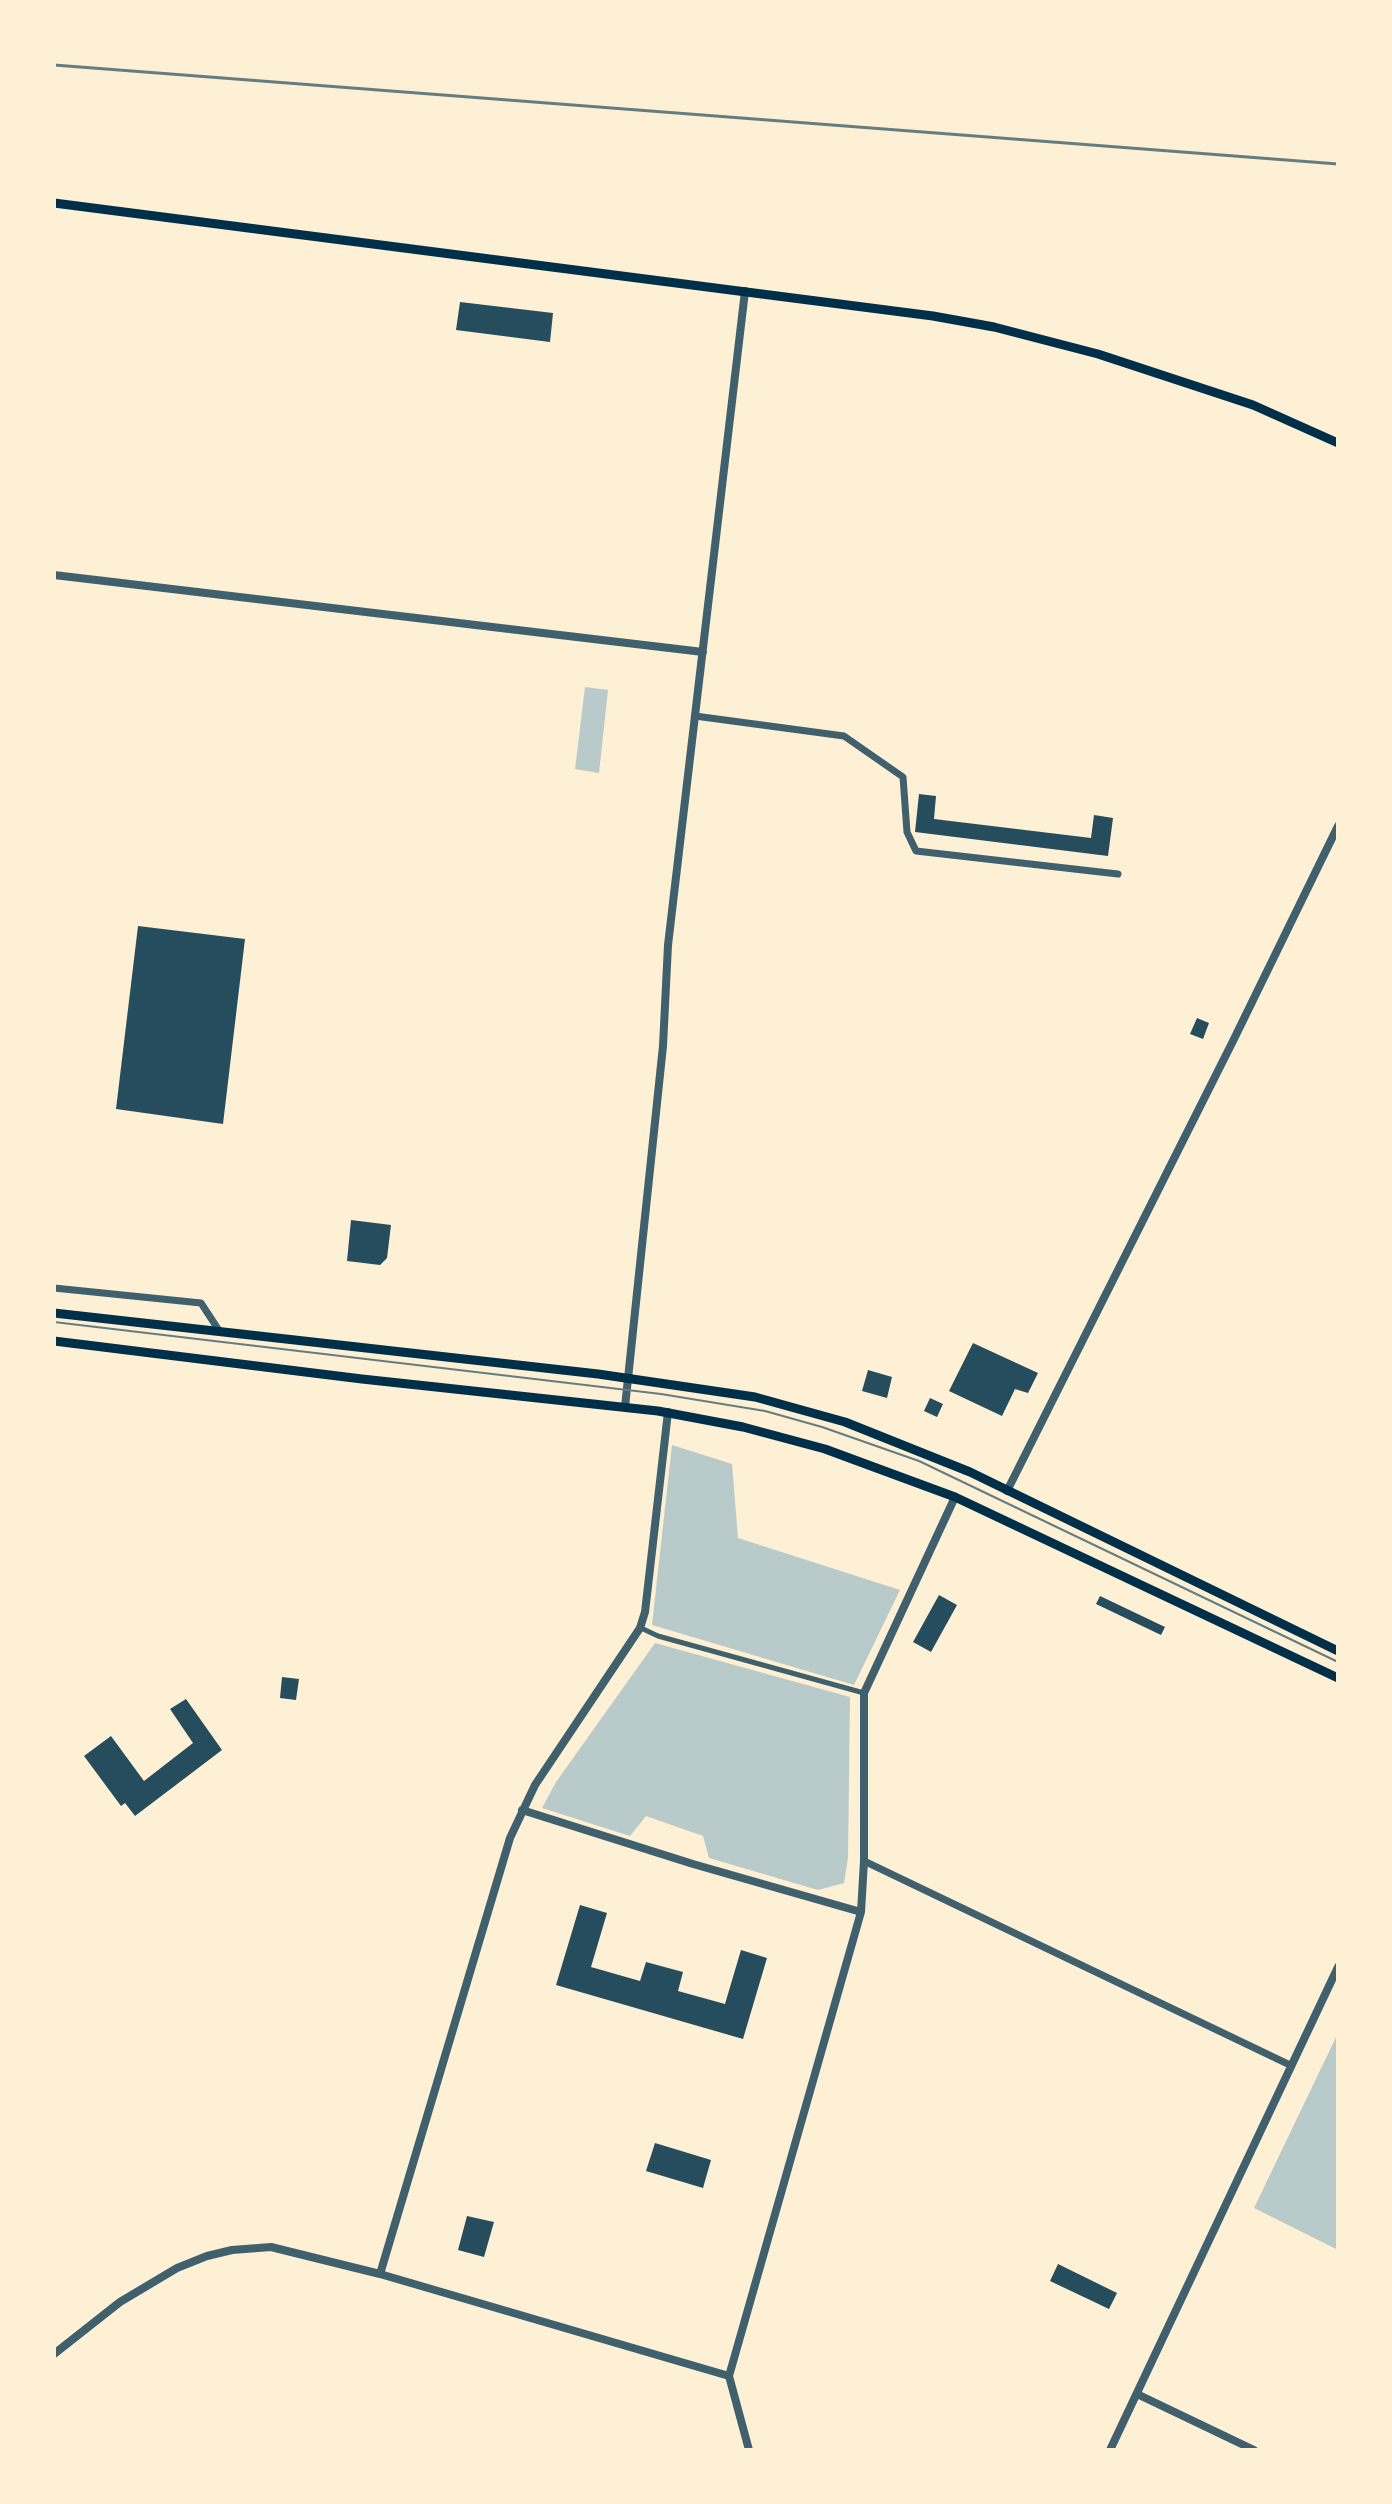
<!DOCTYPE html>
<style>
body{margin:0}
#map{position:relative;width:1392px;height:2504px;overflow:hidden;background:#fdf0d5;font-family:Ubuntu,sans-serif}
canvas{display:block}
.frame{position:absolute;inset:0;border:56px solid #fdf0d5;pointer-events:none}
</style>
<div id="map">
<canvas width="1392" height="2504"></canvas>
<div class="frame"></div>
</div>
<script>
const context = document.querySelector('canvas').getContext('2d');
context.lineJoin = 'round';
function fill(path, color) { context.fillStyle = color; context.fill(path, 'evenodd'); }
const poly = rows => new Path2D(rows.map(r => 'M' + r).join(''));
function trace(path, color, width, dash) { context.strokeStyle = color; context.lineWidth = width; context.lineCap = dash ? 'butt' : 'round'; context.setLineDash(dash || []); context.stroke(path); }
const green = poly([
 [585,687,608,690,599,773,575,769],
 [672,1445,732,1464,738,1538,900,1590,854,1685,652,1625],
 [655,1643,850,1697,848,1858,844,1883,818,1890,709,1858,703,1836,646,1816,630,1836,542,1808,556,1782],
 [1338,2033,1338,2250,1254,2208]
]);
const building = poly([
 [460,302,553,313,550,342,456,330],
 [919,794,936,796,934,819,1091,838,1094,815,1113,818,1108,856,915,832],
 [138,926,245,939,223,1124,116,1109],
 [1197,1018,1209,1023,1203,1039,1190,1034],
 [351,1220,391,1225,387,1258,380,1265,347,1261],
 [973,1343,1038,1373,1028,1393,1015,1389,1002,1416,949,1391],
 [868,1370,892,1377,887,1398,862,1391],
 [930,1398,943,1404,937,1417,924,1411],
 [939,1595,957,1605,931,1652,913,1642],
 [1100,1596,1165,1627,1161,1635,1096,1604],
 [282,1677,299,1679,296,1700,280,1698],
 [186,1699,222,1750,135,1816,125,1803,121,1806,84,1756,111,1736,144,1781,193,1743,170,1709],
 [580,1905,607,1913,591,1967,640,1981,646,1962,683,1972,678,1991,725,2004,741,1950,767,1958,743,2039,556,1985],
 [655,2143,711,2160,703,2188,646,2171],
 [467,2216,494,2222,484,2257,458,2250],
 [1058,2264,1117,2293,1109,2309,1050,2281]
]);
const pedestrian = poly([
 [641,1628,658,1636,864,1693]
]);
const minor = poly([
 [695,716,844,736,903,777,907,832,916,851,1118,874],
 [54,1288,201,1303,220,1332],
 [864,1861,1290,2065]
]);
const tertiary = poly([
 [54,575,703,652],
 [625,1407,663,1046,668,945,745,291],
 [1007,1491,1234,1039,1338,826],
 [522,1810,693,1864,861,1912],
 [380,2274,510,1838,535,1785,640,1628,645,1612,668,1412],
 [54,2354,120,2302,177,2268,207,2256,232,2250,271,2247,380,2274,729,2376,749,2450],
 [729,2376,861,1912,864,1861,864,1693,955,1497],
 [1137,2394,1254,2450],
 [1110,2450,1338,1967]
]);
const secondary = poly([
 [54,203,933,316,994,327,1098,354,1253,405,1338,443],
 [54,1313,598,1374,755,1397,845,1422,970,1472,1338,1651],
 [54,1341,362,1379,658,1411,743,1427,825,1449,955,1497,1338,1678]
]);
const tram = poly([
 [54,1322,661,1394,765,1411,822,1427,919,1461,1338,1662]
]);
const rail = poly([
 [54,65,1338,164]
]);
fill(green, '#b9caca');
fill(building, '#264d5e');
trace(pedestrian, '#3f606c', 5);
trace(minor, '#3f606c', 7);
trace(tertiary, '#3f606c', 8);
trace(secondary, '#003049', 9);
trace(tram, '#657d81', 2);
trace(rail, '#657d81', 3);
</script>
